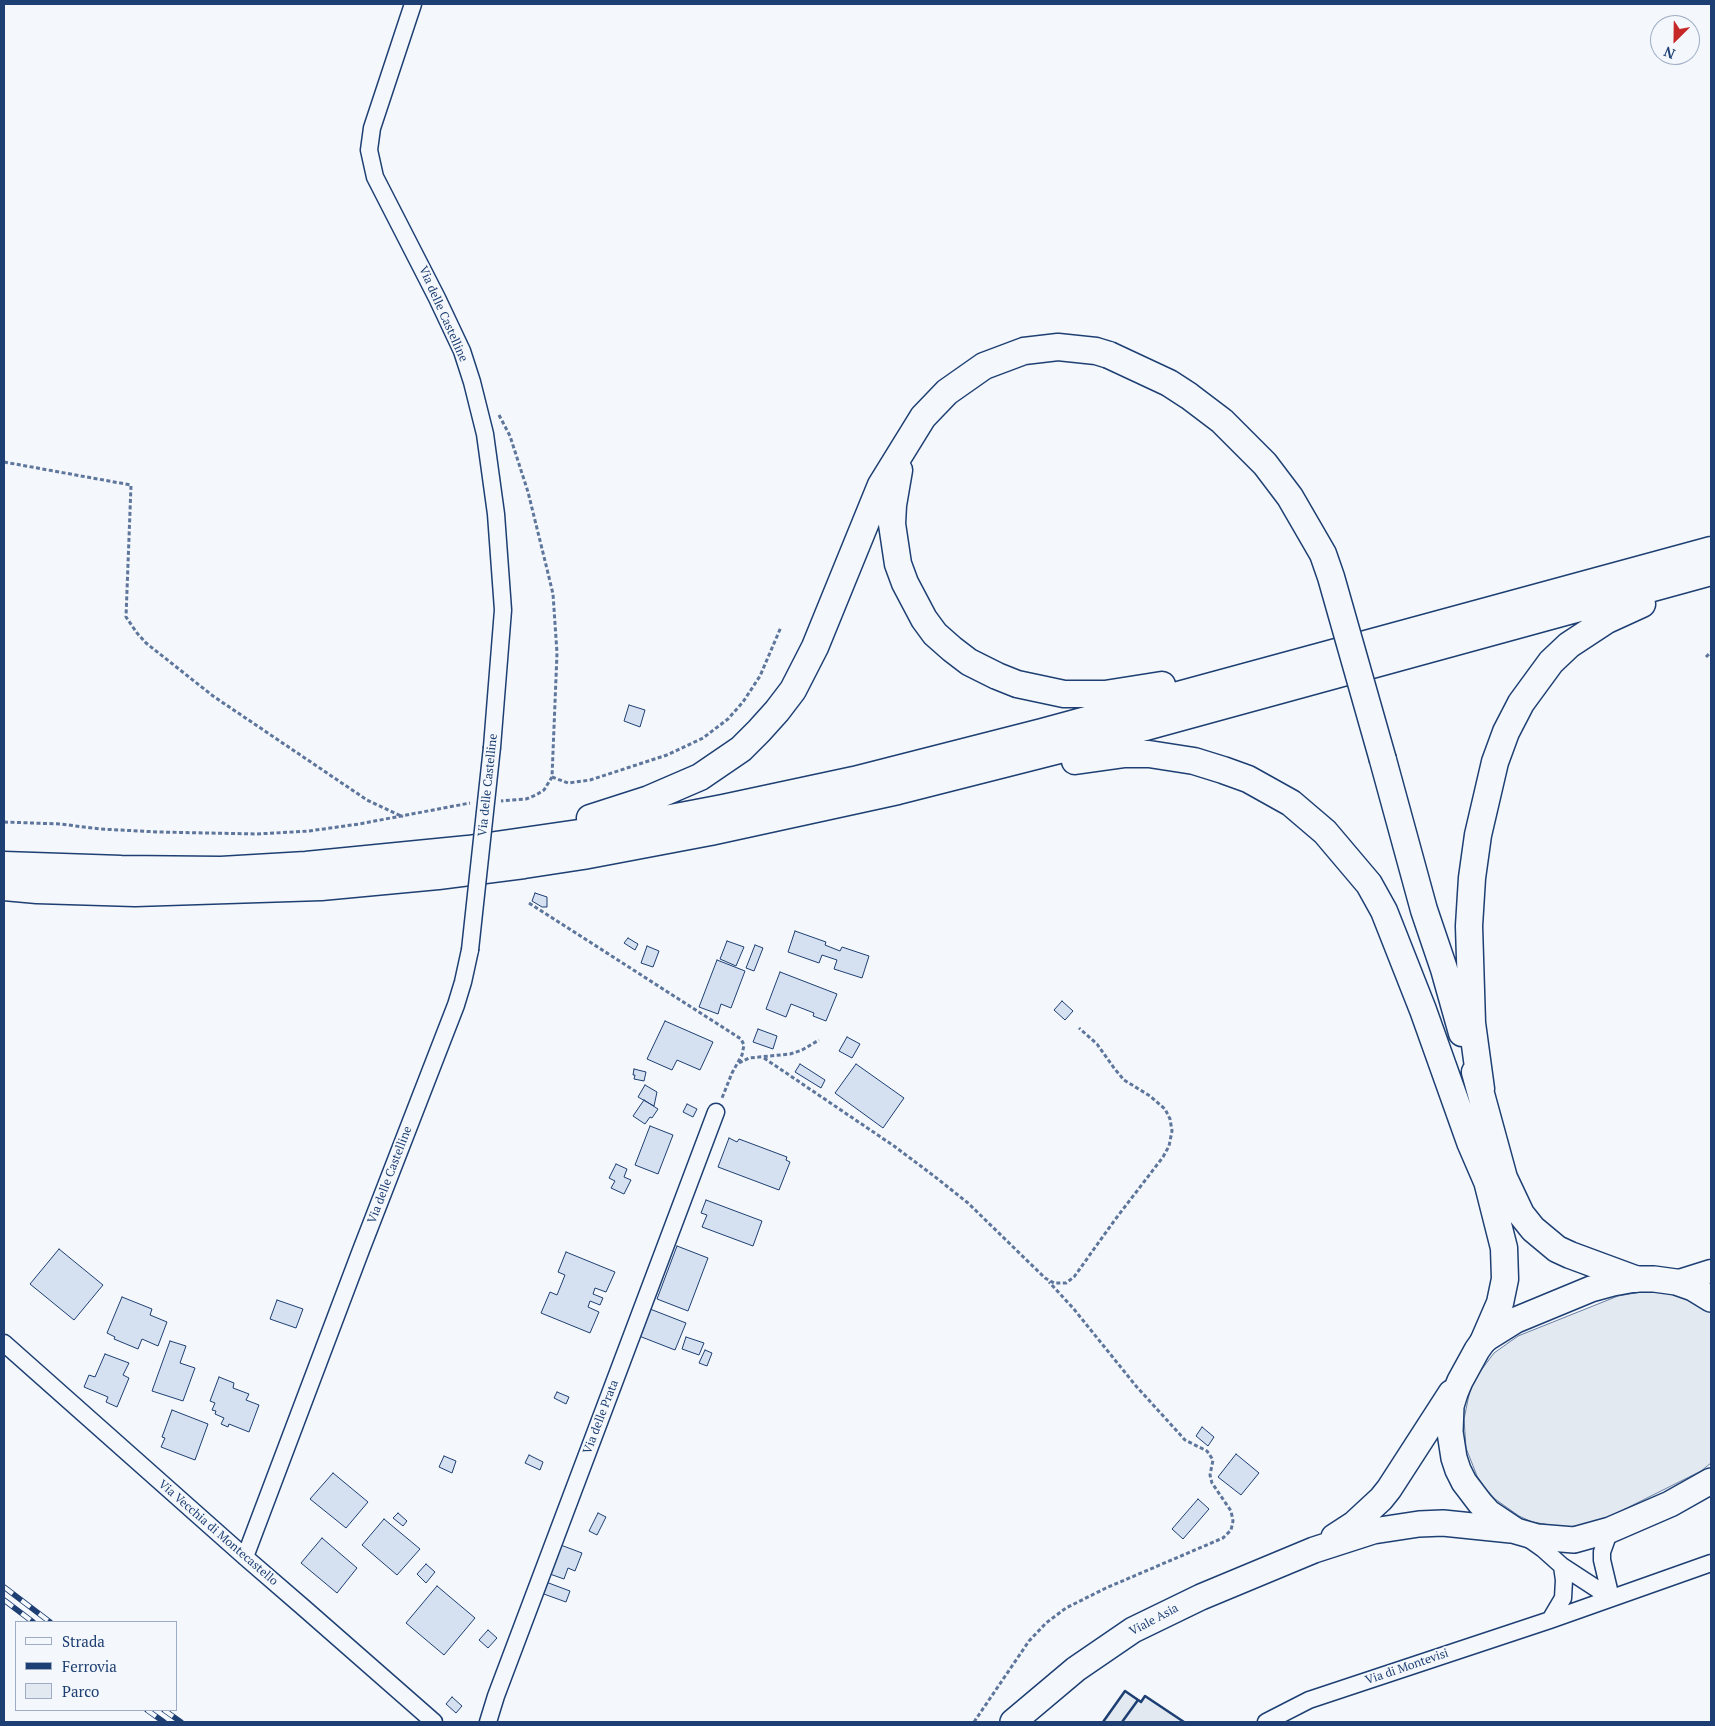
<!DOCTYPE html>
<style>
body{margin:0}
#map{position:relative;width:1715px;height:1726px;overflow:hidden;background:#f4f7fb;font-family:"PT Serif",serif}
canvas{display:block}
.frame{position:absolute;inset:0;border:5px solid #1d3f73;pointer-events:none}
.legend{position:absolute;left:15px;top:1621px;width:162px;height:90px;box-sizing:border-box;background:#f4f7fb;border:1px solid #9eadc5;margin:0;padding:6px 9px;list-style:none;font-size:15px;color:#1d3f73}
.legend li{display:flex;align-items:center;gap:10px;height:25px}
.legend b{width:25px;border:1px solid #9eadc5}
.north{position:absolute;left:1650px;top:15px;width:50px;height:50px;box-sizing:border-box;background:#f4f7fb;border:1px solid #9eadc5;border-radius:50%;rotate:203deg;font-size:14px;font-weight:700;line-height:20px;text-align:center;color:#1d3f73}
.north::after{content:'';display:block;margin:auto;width:18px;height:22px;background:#c62828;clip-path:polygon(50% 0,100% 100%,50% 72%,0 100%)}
</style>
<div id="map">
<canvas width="1715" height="1726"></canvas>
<div class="frame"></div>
<ul class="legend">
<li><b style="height:6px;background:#f4f7fb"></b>Strada</li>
<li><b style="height:6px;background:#1d3f73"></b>Ferrovia</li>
<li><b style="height:14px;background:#e3e9f0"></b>Parco</li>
</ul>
<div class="north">N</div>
</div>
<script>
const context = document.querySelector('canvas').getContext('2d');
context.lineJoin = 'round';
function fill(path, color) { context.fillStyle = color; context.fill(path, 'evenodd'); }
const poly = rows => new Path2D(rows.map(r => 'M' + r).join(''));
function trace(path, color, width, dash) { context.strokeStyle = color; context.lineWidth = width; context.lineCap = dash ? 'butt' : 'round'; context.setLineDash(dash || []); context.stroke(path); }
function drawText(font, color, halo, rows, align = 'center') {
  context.font = font + ' "PT Serif",serif'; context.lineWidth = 4; context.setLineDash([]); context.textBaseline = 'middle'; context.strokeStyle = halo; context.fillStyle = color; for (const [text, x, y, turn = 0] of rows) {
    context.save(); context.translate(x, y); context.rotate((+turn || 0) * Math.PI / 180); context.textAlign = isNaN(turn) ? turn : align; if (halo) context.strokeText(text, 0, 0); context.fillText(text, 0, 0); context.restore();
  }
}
const green = poly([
 [1646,1291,1674,1294,1700,1305,1711,1313,1711,1463,1701,1471,1605,1519,1576,1527,1562,1527,1532,1522,1519,1516,1495,1499,1485,1488,1477,1476,1466,1448,1464,1419,1470,1390,1476,1377,1494,1353,1518,1336,1618,1296,1646,1291],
 [1125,1691,1141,1701,1145,1696,1184,1722,1103,1722,1125,1691]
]);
const building = poly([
 [629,705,645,710,640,727,624,721,629,705],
 [535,893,547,897,547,907,542,907,532,901,535,893],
 [795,931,826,942,825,945,840,951,842,947,869,956,862,978,834,969,837,960,822,955,819,963,788,952,795,931],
 [628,938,638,944,635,950,624,943,628,938],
 [727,941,744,947,736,966,720,959,727,941],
 [755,945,763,948,754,971,746,968,755,945],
 [647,946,659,951,653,967,641,963,647,946],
 [717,960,745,971,731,1008,721,1004,718,1014,699,1007,717,960],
 [780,972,837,994,826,1021,813,1016,814,1013,791,1004,786,1017,766,1009,780,972],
 [1062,1001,1073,1011,1065,1020,1054,1010,1062,1001],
 [665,1021,713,1042,700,1070,677,1060,672,1070,647,1059,665,1021],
 [758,1029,777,1036,773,1049,753,1042,758,1029],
 [847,1037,860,1044,852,1058,839,1051,847,1037],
 [800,1064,825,1080,821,1088,795,1072,800,1064],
 [856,1064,904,1098,883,1128,835,1093,856,1064],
 [634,1069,646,1072,644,1081,634,1079,635,1075,633,1075,634,1069],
 [645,1085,657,1092,654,1106,638,1097,645,1085],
 [644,1100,658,1109,652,1118,650,1117,645,1124,633,1116,644,1100],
 [687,1104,697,1109,693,1117,683,1112,687,1104],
 [650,1126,673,1135,658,1174,635,1165,650,1126],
 [729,1138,737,1142,739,1139,787,1157,786,1160,790,1162,779,1190,718,1167,729,1138],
 [616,1164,627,1169,624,1177,631,1180,624,1194,611,1188,615,1181,609,1178,616,1164],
 [706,1200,762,1221,753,1246,702,1227,707,1215,701,1213,706,1200],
 [677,1246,708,1258,688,1311,657,1299,677,1246],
 [59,1249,103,1285,74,1320,30,1284,59,1249],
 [566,1252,615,1272,606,1292,595,1288,593,1294,603,1298,600,1305,590,1301,588,1307,599,1312,590,1333,541,1313,550,1292,557,1295,565,1275,558,1272,566,1252],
 [122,1297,152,1309,150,1315,167,1322,158,1346,142,1339,138,1349,114,1339,115,1337,107,1333,122,1297],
 [277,1300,303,1309,296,1328,270,1319,277,1300],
 [650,1309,686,1323,675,1350,639,1336,650,1309],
 [686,1337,704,1343,699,1355,682,1349,686,1337],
 [170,1341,186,1346,180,1363,195,1368,183,1401,152,1391,170,1341],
 [705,1350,712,1353,707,1366,699,1363,705,1350],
 [105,1354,129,1363,123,1375,129,1378,117,1407,106,1402,108,1397,84,1387,89,1375,95,1377,105,1354],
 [219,1377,234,1383,233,1388,249,1394,246,1400,259,1405,249,1432,229,1424,228,1427,221,1424,224,1418,215,1414,216,1411,212,1410,215,1403,210,1401,219,1377],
 [557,1392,569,1397,566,1404,554,1398,557,1392],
 [172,1410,208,1424,195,1460,161,1447,165,1438,162,1437,172,1410],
 [1202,1427,1214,1437,1208,1446,1196,1436,1202,1427],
 [1236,1454,1259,1473,1241,1495,1218,1477,1236,1454],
 [529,1455,543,1462,540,1470,525,1463,529,1455],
 [444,1456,456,1461,452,1473,439,1467,444,1456],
 [333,1473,368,1502,346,1528,310,1499,333,1473],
 [1198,1499,1209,1509,1183,1539,1172,1529,1198,1499],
 [398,1513,407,1521,403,1526,393,1518,398,1513],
 [598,1513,606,1517,597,1535,589,1531,598,1513],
 [384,1519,420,1549,397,1575,362,1545,384,1519],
 [322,1538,357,1568,337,1593,301,1563,322,1538],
 [558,1544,582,1553,575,1571,568,1568,564,1579,547,1573,558,1544],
 [426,1564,435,1572,426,1583,417,1574,426,1564],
 [546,1582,570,1591,566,1602,541,1593,546,1582],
 [437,1586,475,1618,444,1655,406,1623,437,1586],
 [488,1630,497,1638,488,1648,479,1640,488,1630],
 [452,1697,462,1706,456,1713,446,1704,452,1697]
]);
const path = poly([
 [499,415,510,436,528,492,547,569,553,594,557,653,552,777,544,790,536,795,526,799,501,801],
 [4,462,131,485,126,617,137,633,146,643,213,696,367,800,403,817],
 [1706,657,1711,652],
 [552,777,568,783,590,780,667,755,703,738,728,719,743,702,760,676,781,627],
 [4,822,60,824,100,829,158,832,257,834,309,831,359,824,470,803],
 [529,903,741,1039,744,1045,742,1055,732,1073,722,1098],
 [764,1058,894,1146,934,1176,968,1203,1045,1278,1054,1283,1066,1283,1074,1277,1114,1221,1163,1157,1169,1146,1172,1131,1170,1119,1165,1109,1150,1096,1124,1080,1114,1068,1097,1044,1079,1028],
 [739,1063,749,1058,790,1054,802,1050,819,1040],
 [974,1722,1029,1641,1046,1623,1066,1608,1106,1588,1223,1538,1231,1530,1233,1521,1231,1511,1212,1483,1210,1475,1213,1460,1207,1451,1185,1440,1136,1386,1073,1308,1049,1282]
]);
const minor = poly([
 [413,4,372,128,369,150,375,177,437,298,462,351,472,382,485,434,496,514,503,610,492,747],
 [4,1343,245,1557,304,1608,434,1722],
 [1610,1530,1602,1552,1602,1560,1611,1598],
 [1526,1537,1543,1549,1562,1566,1611,1598],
 [245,1557,361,1250,456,1005,463,982,470,950],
 [1550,1620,1563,1598,1564,1580,1562,1566],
 [488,1722,496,1696,716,1112],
 [1266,1722,1309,1700,1550,1620,1711,1563]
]);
const secondary = poly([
 [1676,1282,1711,1271]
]);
const primary = poly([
 [1711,1299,1693,1288,1676,1282,1654,1279,1635,1279,1613,1283,1591,1289,1516,1320,1484,1340,1477,1350,1460,1381,1455,1393,1451,1406,1450,1432,1454,1458,1458,1470,1464,1482,1480,1503,1489,1513,1516,1531,1537,1537,1574,1540,1610,1530,1670,1504,1711,1481],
 [1334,1537,1354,1524,1381,1499,1389,1489,1451,1393],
 [1013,1722,1076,1669,1133,1630,1201,1597,1314,1550,1373,1531,1419,1524,1443,1523,1511,1530]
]);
const trunk = poly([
 [899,470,893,505,892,524,898,564,905,583,924,619,935,634,952,649,969,662,997,676,1017,684,1064,694,1105,694,1162,685],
 [1383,760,1424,910,1444,969,1462,1033],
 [1075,761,1125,754,1149,754,1194,761,1223,770,1248,779,1291,803,1325,832,1369,884,1384,911,1423,1010,1470,1142,1489,1186],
 [590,818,649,799,700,777,741,749,759,731,777,711,793,690,815,647,881,485,923,417,947,392,984,366,1024,351,1058,347,1096,351,1109,355],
 [4,865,121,869,221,870,306,865,468,849,634,825,723,808,854,780,1042,732,1711,550],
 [4,887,37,890,135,893,321,887,438,876,524,865,583,856,710,832,898,791,1091,742,1711,572],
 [1475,1072,1504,1178,1521,1214,1533,1229,1557,1249,1570,1255,1635,1279],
 [1481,1089,1472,1023,1469,926,1472,878,1478,835,1495,762,1506,732,1521,703,1551,662,1569,645,1607,620,1642,604],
 [1484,1169,1504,1248,1505,1279,1500,1303,1484,1340]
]);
const rail = poly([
 [4,1587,50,1622],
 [4,1600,33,1622],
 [147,1710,164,1722],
 [164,1710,181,1722]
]);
const minorBridge = poly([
 [470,950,492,747]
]);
const trunkBridge = poly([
 [1109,355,1169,383,1189,396,1222,421,1265,464,1290,497,1323,554,1331,577,1383,760]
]);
const wall = poly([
 [1103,1722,1125,1691,1141,1702,1145,1696,1184,1722],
 [1122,1722,1138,1700]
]);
const streetNames = [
 ["Via delle Castelline",443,314,66],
 ["Via delle Castelline",488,785,-84],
 ["Via delle Castelline",390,1175,-69],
 ["Via delle Prata",601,1417,-69],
 ["Via Vecchia di Montecastello",218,1533,41],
 ["Viale Asia",1154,1620,-28],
 ["Via di Montevisi",1407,1667,-19]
];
fill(green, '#e3e9f0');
trace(green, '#687fa3', 1);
fill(building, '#d5e0f0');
trace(building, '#1d3f73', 1);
trace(minor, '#1d3f73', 19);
trace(secondary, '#1d3f73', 25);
trace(primary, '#1d3f73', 28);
trace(trunk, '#1d3f73', 29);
trace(path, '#5e769c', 3, [4, 2.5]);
trace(minor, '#f4f7fb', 16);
trace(secondary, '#f4f7fb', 22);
trace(primary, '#f4f7fb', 25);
trace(trunk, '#f4f7fb', 26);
trace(rail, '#1d3f73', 5.5);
trace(rail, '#f4f7fb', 4, [11]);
trace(minorBridge, '#1d3f73', 19, []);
trace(trunkBridge, '#1d3f73', 29, []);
trace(minorBridge, '#f4f7fb', 16);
trace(trunkBridge, '#f4f7fb', 26);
trace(wall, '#1d3f73', 2.5);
drawText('12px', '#1d3f73', '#f4f7fb', streetNames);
</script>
